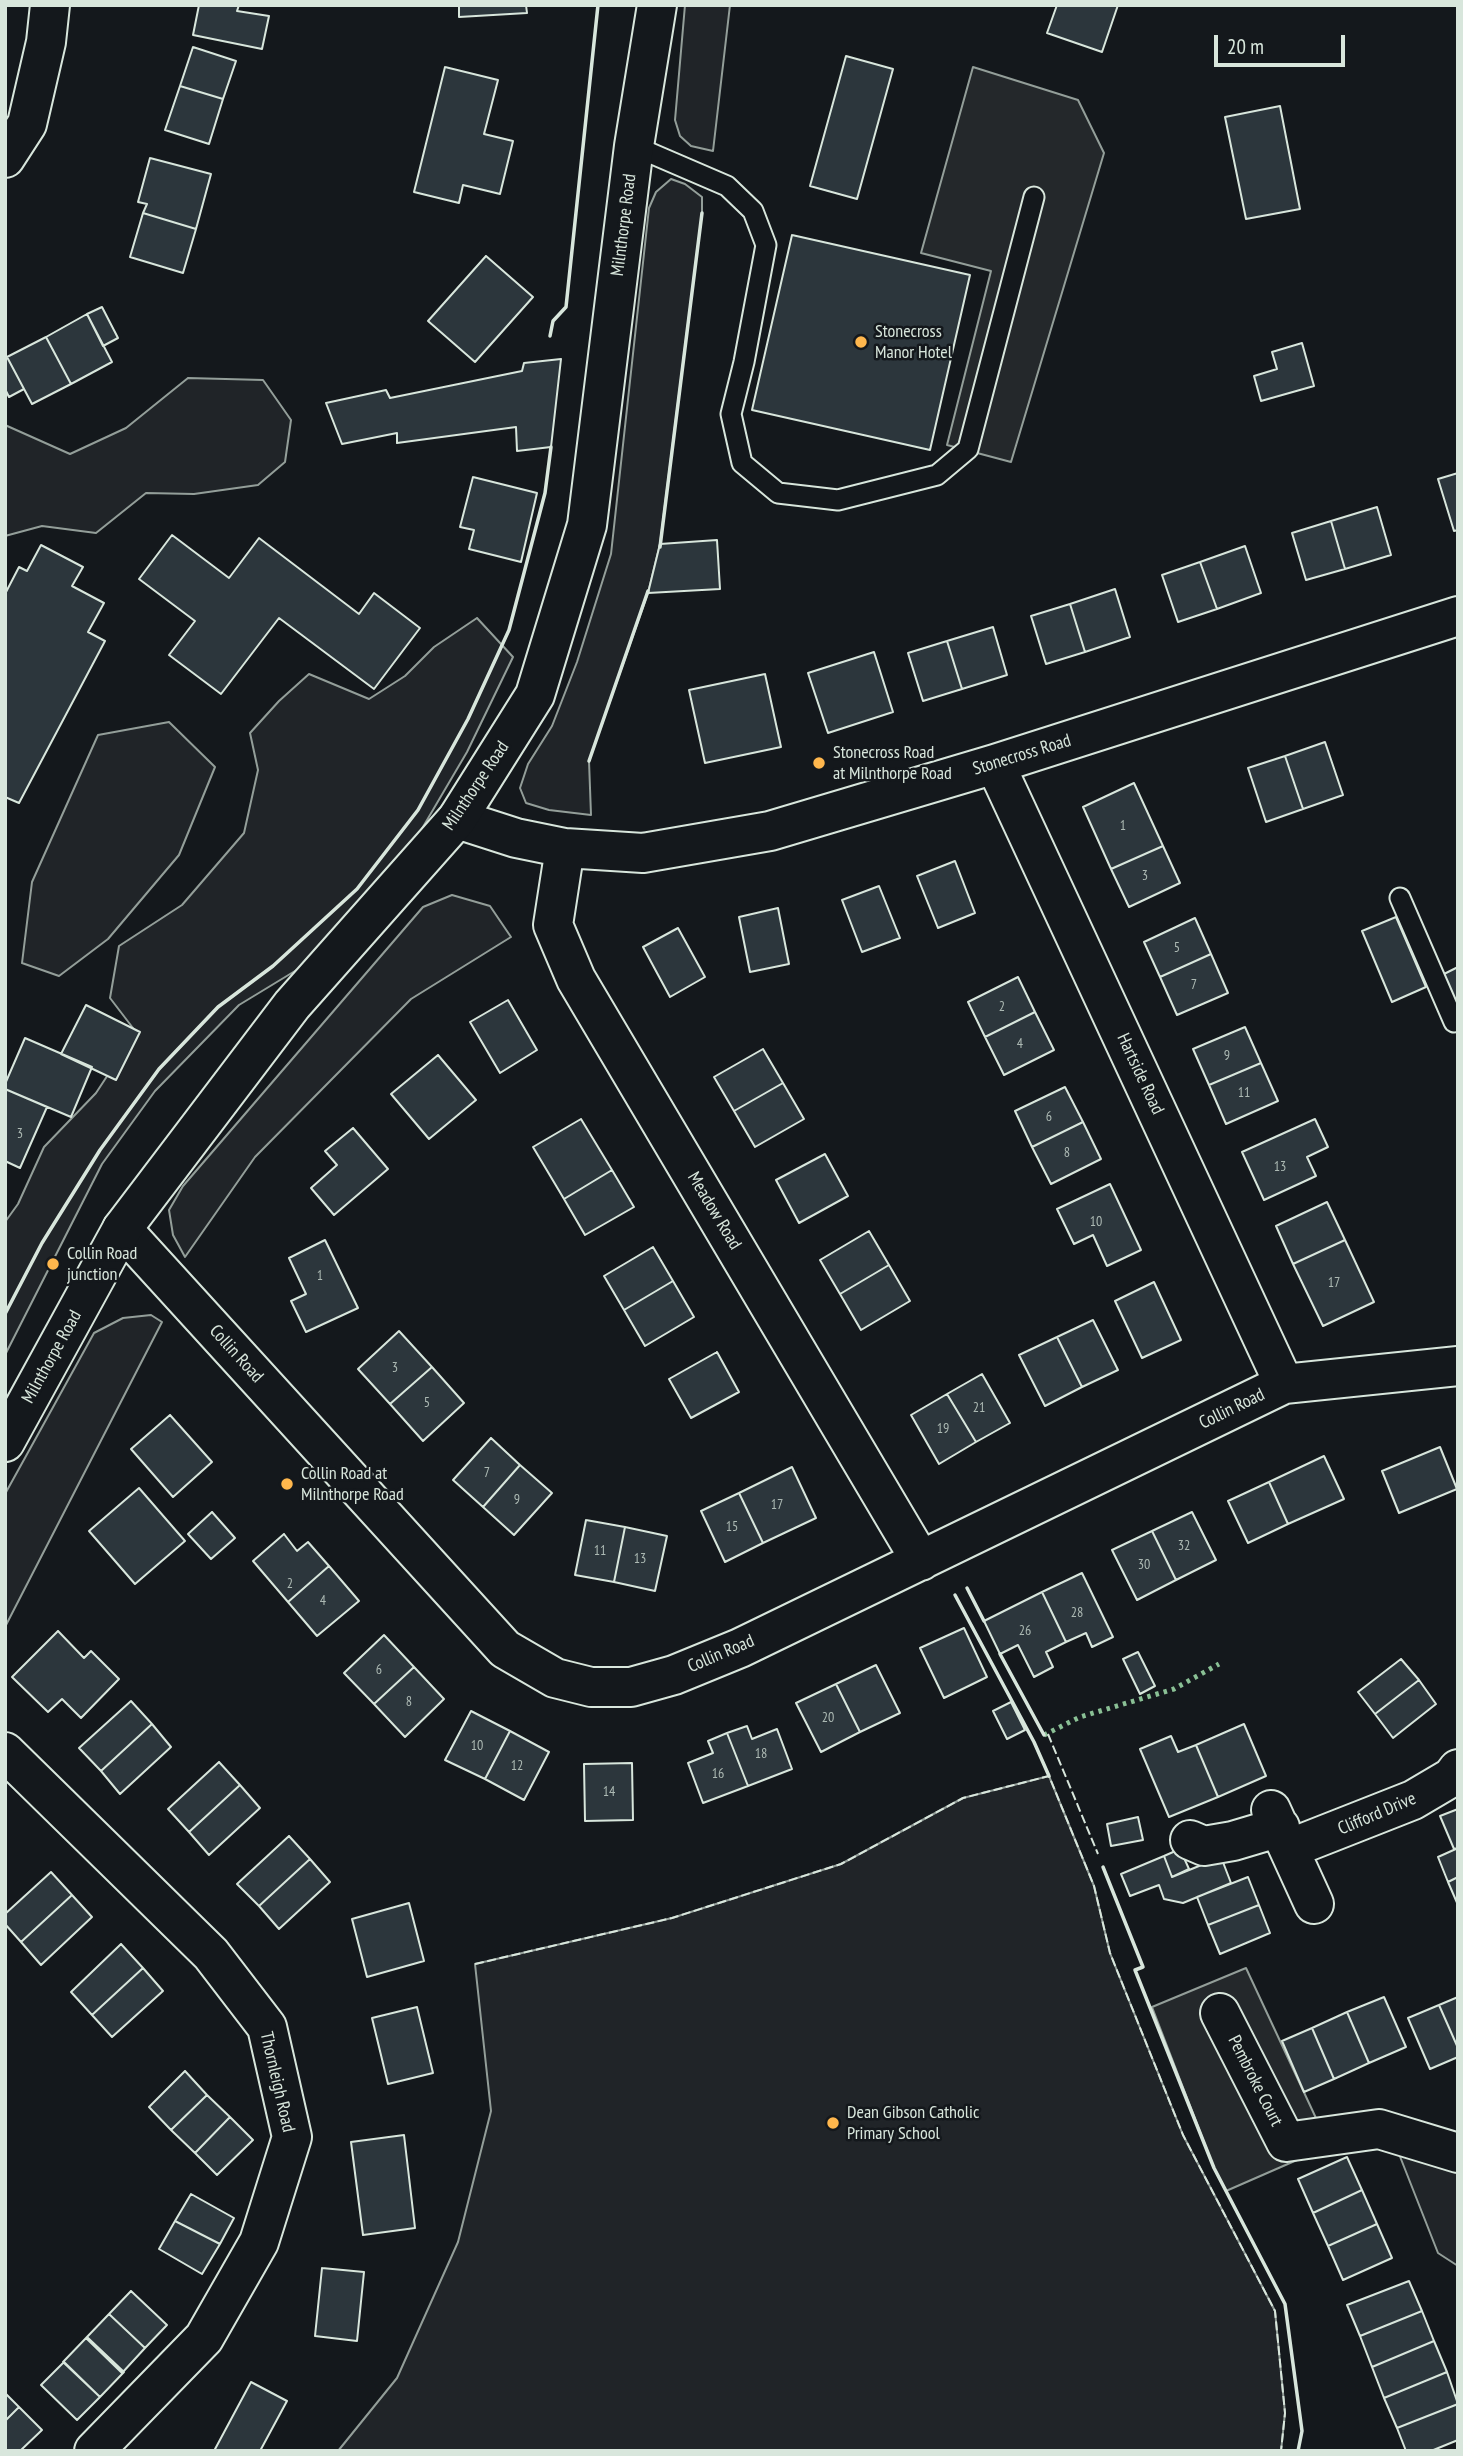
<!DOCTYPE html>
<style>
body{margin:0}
#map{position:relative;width:1463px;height:2456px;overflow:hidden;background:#14181c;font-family:"PT Sans Narrow",sans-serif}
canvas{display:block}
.frame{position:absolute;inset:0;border:7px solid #d8e6dc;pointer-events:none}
.scale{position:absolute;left:1214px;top:35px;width:131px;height:32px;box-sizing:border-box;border:4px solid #d8e6dc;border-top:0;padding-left:9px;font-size:21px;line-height:24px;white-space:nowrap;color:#d8e6dc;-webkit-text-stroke:5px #14181c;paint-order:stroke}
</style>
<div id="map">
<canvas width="1463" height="2456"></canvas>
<div class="frame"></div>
<div class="scale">20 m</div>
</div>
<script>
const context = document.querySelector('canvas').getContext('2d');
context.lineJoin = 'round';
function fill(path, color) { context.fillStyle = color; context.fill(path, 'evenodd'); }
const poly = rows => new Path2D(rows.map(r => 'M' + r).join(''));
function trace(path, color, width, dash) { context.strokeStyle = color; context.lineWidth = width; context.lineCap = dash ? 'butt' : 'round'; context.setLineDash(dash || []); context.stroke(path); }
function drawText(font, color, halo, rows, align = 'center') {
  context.font = font + ' "PT Sans Narrow",sans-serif'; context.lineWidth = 5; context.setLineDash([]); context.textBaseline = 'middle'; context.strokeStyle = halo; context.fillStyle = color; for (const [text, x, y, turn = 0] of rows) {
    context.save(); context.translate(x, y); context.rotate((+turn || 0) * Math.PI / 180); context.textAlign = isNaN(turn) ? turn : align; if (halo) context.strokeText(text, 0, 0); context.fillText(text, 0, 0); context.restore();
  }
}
const green = poly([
 [685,5,730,5,713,151,691,146,680,136,675,120,685,5],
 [671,179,685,184,702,197,702,213,660,544,648,593,589,761,591,815,549,810,526,803,520,788,528,764,552,726,577,662,611,554,649,208,656,192,671,179],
 [188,378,263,380,291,420,285,462,258,485,194,494,146,493,96,533,42,526,5,536,5,425,70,454,126,428,188,378],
 [477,618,513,657,467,752,410,849,323,954,239,1005,155,1091,102,1164,5,1355,5,1222,18,1204,44,1147,96,1093,136,1032,110,998,119,946,182,905,244,833,258,770,250,733,279,701,309,674,369,699,405,676,434,647,477,618],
 [169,722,215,767,179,855,108,939,59,976,22,963,32,882,98,735,169,722],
 [452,895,490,906,511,937,411,999,255,1157,185,1257,173,1235,169,1210,183,1186,423,907,452,895],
 [151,1315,162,1322,5,1627,5,1494,94,1333,123,1318,151,1315],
 [1049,1776,1094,1886,1110,1953,1183,2135,1275,2311,1285,2413,1281,2451,338,2451,397,2378,458,2242,491,2111,475,1964,672,1918,841,1864,963,1798,1049,1776],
 [1399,2154,1458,2170,1458,2266,1438,2253,1399,2154]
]);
const parking = poly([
 [973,67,1078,100,1104,153,1011,462,947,445,991,271,921,253,973,67],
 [1246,1968,1329,2146,1226,2191,1214,2168,1152,2007,1246,1968]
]);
const building = poly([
 [199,5,239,5,237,11,269,16,262,49,193,35,199,5],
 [459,5,526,5,527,13,459,17,459,5],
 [1057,5,1118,5,1102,52,1047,33,1057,5],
 [193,47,236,61,223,99,180,86,193,47],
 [846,56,893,69,857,199,810,186,846,56],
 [445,67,498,80,484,134,513,141,500,194,463,185,459,203,414,192,445,67],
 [180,86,223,99,209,144,165,130,180,86],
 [1280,106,1300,209,1246,219,1225,117,1280,106],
 [150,158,211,174,196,229,143,213,147,204,138,202,150,158],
 [143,213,196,229,183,273,130,257,143,213],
 [792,235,970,275,930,450,752,410,792,235],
 [486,256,533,297,475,362,428,321,486,256],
 [102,307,118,338,103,346,87,314,102,307],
 [87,314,112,362,71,384,46,337,87,314],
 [46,337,71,384,32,404,7,357,46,337],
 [1302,343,1314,386,1261,401,1254,376,1277,369,1272,352,1302,343],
 [7,357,24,389,9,397,5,389,5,358,7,357],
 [561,359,551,447,517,451,516,427,397,443,397,433,342,444,326,403,386,390,390,398,522,371,524,363,561,359],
 [1458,473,1458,530,1454,531,1438,479,1458,473],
 [473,477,537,493,521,562,469,549,474,530,460,527,473,477],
 [1377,507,1391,555,1345,569,1331,521,1377,507],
 [1331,521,1345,569,1306,580,1292,533,1331,521],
 [172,535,229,578,259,538,359,614,374,593,420,628,374,689,279,618,221,694,169,655,195,621,139,579,172,535],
 [717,540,720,589,648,593,660,544,717,540],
 [41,545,83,567,72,586,104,603,88,632,105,641,19,803,5,797,5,594,19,567,27,571,41,545],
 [1245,546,1261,593,1217,609,1200,562,1245,546],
 [1200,562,1217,609,1178,622,1162,575,1200,562],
 [1115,589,1130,637,1085,652,1070,604,1115,589],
 [1070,604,1085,652,1046,664,1031,616,1070,604],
 [993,627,1007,675,962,689,947,641,993,627],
 [947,641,962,689,923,701,908,653,947,641],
 [874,652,893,712,828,733,808,673,874,652],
 [765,674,781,747,705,763,689,690,765,674],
 [1325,742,1343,795,1303,809,1285,756,1325,742],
 [1285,756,1303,809,1266,822,1248,768,1285,756],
 [1134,783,1163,846,1111,869,1083,807,1134,783],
 [1163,846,1180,883,1129,907,1111,869,1163,846],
 [955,861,975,913,938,928,917,876,955,861],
 [879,886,900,938,862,952,842,900,879,886],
 [778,908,789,964,750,972,739,917,778,908],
 [1396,917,1426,987,1392,1002,1362,931,1396,917],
 [1195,918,1211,954,1160,977,1144,942,1195,918],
 [678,928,705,977,670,997,643,947,678,928],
 [1211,954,1228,993,1177,1015,1160,977,1211,954],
 [1458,967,1458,1007,1442,975,1458,967],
 [1018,977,1035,1012,985,1037,968,1002,1018,977],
 [508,1000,537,1050,500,1073,470,1022,508,1000],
 [86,1005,140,1032,116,1080,61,1054,86,1005],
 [1035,1012,1054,1050,1004,1075,985,1037,1035,1012],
 [1245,1027,1261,1063,1209,1085,1193,1049,1245,1027],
 [25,1038,92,1067,71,1117,5,1089,5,1084,25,1038],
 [763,1049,783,1083,734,1111,714,1077,763,1049],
 [438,1055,476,1100,429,1139,391,1094,438,1055],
 [1261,1063,1278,1101,1226,1124,1209,1085,1261,1063],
 [783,1083,804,1119,755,1147,734,1111,783,1083],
 [1065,1087,1083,1122,1032,1147,1015,1111,1065,1087],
 [5,1089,47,1107,20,1168,5,1161,5,1089],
 [581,1119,612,1170,564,1199,533,1147,581,1119],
 [1315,1119,1328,1147,1307,1157,1316,1176,1264,1200,1242,1152,1315,1119],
 [1083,1122,1101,1159,1051,1184,1032,1147,1083,1122],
 [353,1128,388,1169,334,1215,311,1188,337,1165,325,1151,353,1128],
 [825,1154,848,1196,799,1223,776,1180,825,1154],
 [612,1170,634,1207,585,1235,564,1199,612,1170],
 [1110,1184,1141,1250,1107,1266,1093,1235,1074,1244,1057,1209,1110,1184],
 [1327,1202,1345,1240,1293,1264,1276,1226,1327,1202],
 [869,1231,889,1265,840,1294,820,1260,869,1231],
 [325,1240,358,1308,306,1332,291,1301,306,1294,289,1258,325,1240],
 [1345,1240,1374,1302,1323,1326,1293,1264,1345,1240],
 [653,1247,673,1281,624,1310,604,1276,653,1247],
 [889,1265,910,1301,861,1330,840,1294,889,1265],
 [673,1281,694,1317,645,1346,624,1310,673,1281],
 [1154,1282,1181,1340,1142,1358,1115,1301,1154,1282],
 [1093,1320,1118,1370,1082,1387,1057,1337,1093,1320],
 [399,1331,432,1367,390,1404,358,1369,399,1331],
 [1057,1337,1082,1387,1045,1406,1019,1355,1057,1337],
 [717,1352,739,1392,691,1418,669,1379,717,1352],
 [432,1367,464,1403,423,1441,390,1404,432,1367],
 [982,1374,1010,1423,976,1442,947,1394,982,1374],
 [947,1394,976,1442,939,1464,911,1415,947,1394],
 [170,1415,212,1462,173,1497,131,1449,170,1415],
 [491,1438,520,1465,483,1507,453,1480,491,1438],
 [1440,1447,1457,1489,1399,1513,1382,1471,1440,1447],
 [1324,1456,1344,1499,1288,1524,1269,1482,1324,1456],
 [520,1465,552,1493,514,1535,483,1507,520,1465],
 [792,1467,816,1518,763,1543,739,1493,792,1467],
 [1269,1482,1288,1524,1248,1543,1228,1501,1269,1482],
 [139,1488,185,1541,135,1584,89,1531,139,1488],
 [739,1493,763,1543,725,1562,701,1511,739,1493],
 [212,1512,235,1538,211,1559,188,1534,212,1512],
 [1192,1512,1216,1560,1176,1580,1152,1531,1192,1512],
 [586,1520,625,1527,614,1582,575,1575,586,1520],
 [625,1527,667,1536,655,1591,614,1582,625,1527],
 [1152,1531,1176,1580,1137,1600,1112,1550,1152,1531],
 [284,1534,297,1551,308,1542,329,1566,288,1602,253,1561,284,1534],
 [329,1566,359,1601,317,1636,288,1602,329,1566],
 [1082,1573,1113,1637,1092,1647,1086,1633,1066,1642,1042,1592,1082,1573],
 [1042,1592,1066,1642,1046,1652,1053,1667,1034,1677,1018,1645,1000,1654,984,1621,1042,1592],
 [964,1628,987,1677,944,1698,920,1648,964,1628],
 [58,1631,84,1658,91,1651,119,1679,81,1718,62,1699,48,1712,12,1677,58,1631],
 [384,1635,414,1667,374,1704,344,1673,384,1635],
 [1138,1652,1155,1686,1140,1694,1123,1659,1138,1652],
 [1401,1659,1419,1680,1375,1714,1358,1692,1401,1659],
 [876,1665,900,1713,860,1732,836,1684,876,1665],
 [414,1667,444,1699,405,1737,374,1704,414,1667],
 [1419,1680,1436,1704,1393,1738,1375,1714,1419,1680],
 [836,1684,860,1732,821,1752,796,1703,836,1684],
 [131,1701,152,1724,101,1771,79,1748,131,1701],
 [1011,1702,1025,1730,1007,1739,993,1711,1011,1702],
 [471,1711,510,1731,485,1779,445,1760,471,1711],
 [152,1724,171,1747,120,1794,101,1771,152,1724],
 [1244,1724,1266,1776,1218,1797,1196,1745,1244,1724],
 [747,1726,752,1739,777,1729,792,1769,748,1786,727,1733,747,1726],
 [510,1731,549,1752,524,1800,485,1779,510,1731],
 [727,1733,748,1786,703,1803,688,1763,713,1753,708,1741,727,1733],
 [1171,1736,1178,1752,1196,1745,1218,1797,1169,1817,1140,1749,1171,1736],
 [219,1762,240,1785,189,1832,168,1809,219,1762],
 [632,1763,633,1820,585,1821,584,1764,632,1763],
 [240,1785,260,1808,209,1855,189,1832,240,1785],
 [1458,1809,1458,1848,1454,1849,1440,1816,1458,1809],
 [1138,1817,1143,1840,1111,1846,1107,1824,1138,1817],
 [289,1836,310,1859,259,1906,237,1884,289,1836],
 [1458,1848,1458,1877,1448,1882,1438,1857,1458,1848],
 [1180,1849,1189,1869,1172,1877,1164,1856,1180,1849],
 [1164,1856,1172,1877,1221,1857,1231,1883,1183,1903,1164,1899,1159,1885,1130,1896,1121,1874,1164,1856],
 [310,1859,330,1882,279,1929,259,1906,310,1859],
 [51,1872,72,1895,21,1942,5,1924,5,1914,51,1872],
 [1248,1877,1259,1905,1208,1925,1197,1897,1248,1877],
 [1458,1877,1458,1905,1448,1882,1458,1877],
 [72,1895,92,1917,41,1965,21,1942,72,1895],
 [409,1903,424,1961,367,1977,352,1919,409,1903],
 [1259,1905,1270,1933,1220,1954,1208,1925,1259,1905],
 [121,1944,143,1968,92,2015,71,1992,121,1944],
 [143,1968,163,1991,112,2037,92,2015,143,1968],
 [1384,1997,1406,2047,1369,2063,1347,2012,1384,1997],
 [1458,1997,1458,2048,1439,2005,1458,1997],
 [1439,2005,1458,2048,1458,2057,1430,2069,1408,2018,1439,2005],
 [417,2007,433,2073,388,2084,372,2018,417,2007],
 [1347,2012,1369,2063,1334,2079,1312,2028,1347,2012],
 [1312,2028,1334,2079,1304,2092,1282,2041,1312,2028],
 [185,2071,207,2095,171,2130,149,2107,185,2071],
 [207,2095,230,2117,195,2153,171,2130,207,2095],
 [230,2117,253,2140,217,2175,195,2153,230,2117],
 [404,2135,415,2228,363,2235,351,2142,404,2135],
 [1347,2157,1362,2190,1313,2213,1298,2179,1347,2157],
 [1362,2190,1377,2224,1328,2246,1313,2213,1362,2190],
 [191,2194,234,2218,220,2244,175,2221,191,2194],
 [175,2221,220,2244,202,2274,159,2249,175,2221],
 [1377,2224,1392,2258,1343,2280,1328,2246,1377,2224],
 [322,2268,364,2272,357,2341,315,2336,322,2268],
 [1409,2281,1422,2311,1360,2336,1347,2305,1409,2281],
 [131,2291,167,2325,145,2348,109,2314,131,2291],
 [1422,2311,1434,2341,1372,2367,1360,2336,1422,2311],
 [109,2314,145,2348,122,2373,86,2338,109,2314],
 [87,2337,124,2372,100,2397,63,2362,87,2337],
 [1434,2341,1447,2372,1384,2398,1372,2367,1434,2341],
 [64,2362,100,2397,77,2420,41,2385,64,2362],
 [1447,2372,1458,2404,1397,2428,1384,2398,1447,2372],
 [251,2382,287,2401,260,2451,214,2451,251,2382],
 [5,2393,19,2407,5,2421,5,2393],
 [1458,2404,1458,2440,1431,2451,1406,2451,1397,2428,1458,2404],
 [19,2407,42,2430,20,2451,5,2451,5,2421,19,2407]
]);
const service = poly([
 [634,146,727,186,753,211,766,245,744,362,731,414,742,463,778,493,838,500,937,475,968,449,1034,197],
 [1400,898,1454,1022,1458,1020]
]);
const minor = poly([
 [5,158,27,124,46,42,50,5],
 [995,764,1284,1384],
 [457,819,516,838,565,848,643,853,770,831,995,764,1458,616],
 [565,848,553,925,576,979,921,1561],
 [122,1229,505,1649,555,1678,591,1687,631,1687,674,1675,740,1648,1284,1384,1458,1366],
 [5,1752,211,1954,267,2027,292,2137,259,2242,204,2338,94,2451],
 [1271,1810,1314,1904],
 [1190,1840,1204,1846,1233,1841,1280,1827],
 [1291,1848,1413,1800,1452,1777,1458,1769],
 [1220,2013,1286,2142,1379,2129,1458,2153]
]);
const trunk = poly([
 [5,1442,122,1229,292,1005,457,819,535,695,587,525,634,146,657,5]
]);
const hedge = poly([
 [1044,1735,1080,1717,1174,1689,1219,1664]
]);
const fence = poly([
 [1048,1734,1098,1854],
 [475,1964,672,1918,841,1864,963,1798,1049,1776,1094,1886,1110,1953,1183,2135,1275,2311,1285,2413,1281,2451]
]);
const wall = poly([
 [550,336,553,321,566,307,598,5],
 [660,547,702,213],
 [589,761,648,591],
 [5,1314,42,1243,100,1150,159,1069,218,1007,273,966,357,889,418,810,468,719,509,630,545,493,551,447],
 [967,1588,984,1621],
 [955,1595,1034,1742,1049,1776],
 [1000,1654,1044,1735],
 [1103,1867,1143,1967,1135,1970,1214,2168,1285,2304,1302,2431,1298,2451]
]);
const markers = [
 [861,342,7,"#ffb74d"],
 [819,763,7,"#ffb74d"],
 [53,1264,7,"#ffb74d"],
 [287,1484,7,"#ffb74d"],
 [833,2123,7,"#ffb74d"]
];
const numberNames = [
 ["1",1123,826],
 ["3",1145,876],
 ["5",1177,948],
 ["7",1194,985],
 ["2",1002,1007],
 ["4",1020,1044],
 ["9",1227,1056],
 ["11",1244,1093],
 ["6",1049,1117],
 ["3",20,1134],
 ["8",1067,1153],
 ["13",1280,1167],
 ["10",1096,1222],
 ["1",320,1276],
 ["17",1334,1283],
 ["3",395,1368],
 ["5",427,1403],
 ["21",979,1408],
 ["19",943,1429],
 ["7",487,1473],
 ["9",517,1500],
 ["17",777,1505],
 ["15",732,1527],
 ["32",1184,1546],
 ["11",600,1551],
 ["13",640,1559],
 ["30",1144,1565],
 ["2",290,1584],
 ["4",323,1601],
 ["28",1077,1613],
 ["26",1025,1631],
 ["6",379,1670],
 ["8",409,1702],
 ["20",828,1718],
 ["10",477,1746],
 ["18",761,1754],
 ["12",517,1766],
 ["16",718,1774],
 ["14",609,1792]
];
const streetNames = [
 ["Milnthorpe Road",624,225,-83],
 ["Stonecross Road",1022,755,-17],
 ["Milnthorpe Road",476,786,-56],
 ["Hartside Road",1140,1074,65],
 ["Meadow Road",714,1211,59],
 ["Collin Road",236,1354,48],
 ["Milnthorpe Road",52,1357,-61],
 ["Collin Road",1232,1409,-26],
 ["Collin Road",721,1654,-23],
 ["Clifford Drive",1377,1814,-23],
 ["Pembroke Court",1255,2081,63],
 ["Thornleigh Road",277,2082,77]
];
const poiNames = [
 ["Stonecross",875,332],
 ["Manor Hotel",875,353],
 ["Stonecross Road",833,753],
 ["at Milnthorpe Road",833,774],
 ["Collin Road",67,1254],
 ["junction",67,1275],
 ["Collin Road at",301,1474],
 ["Milnthorpe Road",301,1495],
 ["Dean Gibson Catholic",847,2113],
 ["Primary School",847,2134]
];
fill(green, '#202428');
trace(green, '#939e99', 2);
fill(parking, '#24282b');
trace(parking, '#939e99', 2);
fill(building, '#2c363c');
trace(building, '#d8e6dc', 2);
trace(service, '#d8e6dc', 23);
trace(minor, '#d8e6dc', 42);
trace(trunk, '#d8e6dc', 42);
trace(service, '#14181c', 19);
trace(minor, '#14181c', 38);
trace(trunk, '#14181c', 38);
trace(hedge, '#8ac095', 5, [3.5, 5]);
trace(fence, '#d8e6dc', 2, [9, 3.5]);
trace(wall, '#d8e6dc', 3.5);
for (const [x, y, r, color] of markers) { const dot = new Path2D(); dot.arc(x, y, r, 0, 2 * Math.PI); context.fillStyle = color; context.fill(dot); trace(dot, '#14181c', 2.5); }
drawText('14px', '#adbab4', null, numberNames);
drawText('18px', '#d8e6dc', '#14181c', streetNames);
drawText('18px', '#d8e6dc', '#14181c', poiNames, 'left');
</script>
